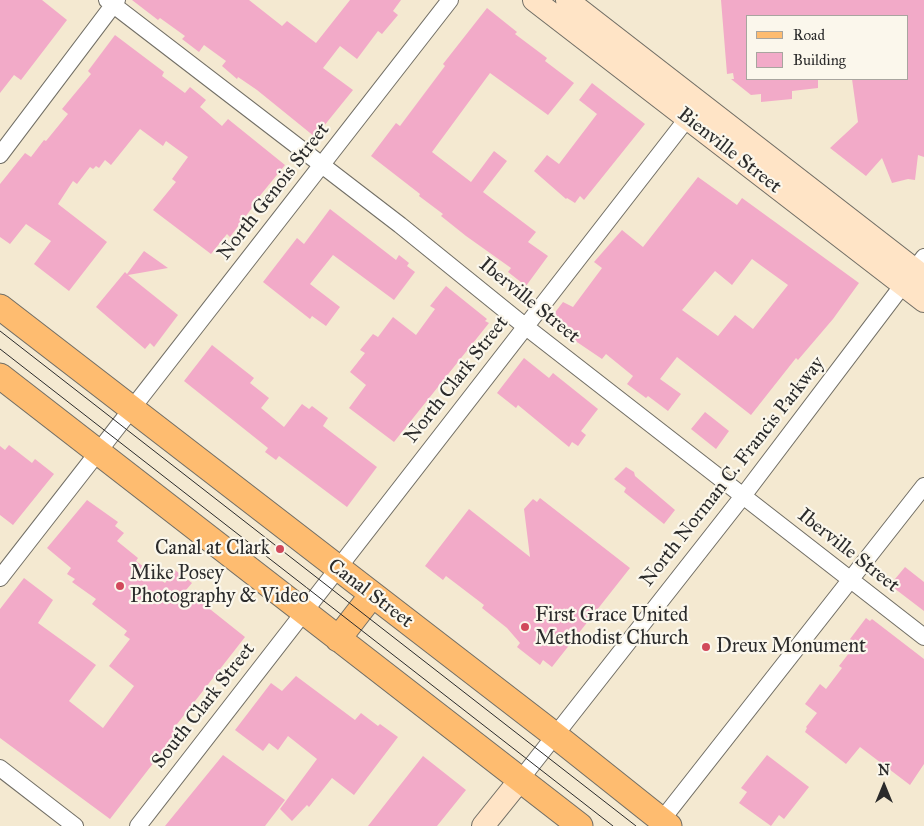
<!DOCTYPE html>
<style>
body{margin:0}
#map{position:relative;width:924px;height:826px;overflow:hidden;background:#f4e9d1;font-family:"IM FELL Great Primer",serif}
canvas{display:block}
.legend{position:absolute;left:746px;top:15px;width:162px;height:65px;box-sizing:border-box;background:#fbf7ec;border:1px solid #a8a59f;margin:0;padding:6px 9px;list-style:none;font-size:15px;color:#2b2b2b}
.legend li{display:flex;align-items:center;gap:10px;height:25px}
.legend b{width:25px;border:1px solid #a8a59f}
.north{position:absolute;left:859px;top:761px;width:50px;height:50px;-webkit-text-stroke:4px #fbf7ec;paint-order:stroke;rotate:0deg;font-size:14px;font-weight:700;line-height:20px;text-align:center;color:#2b2b2b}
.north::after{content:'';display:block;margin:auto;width:18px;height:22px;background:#2b2b2b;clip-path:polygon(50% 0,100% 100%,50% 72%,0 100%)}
</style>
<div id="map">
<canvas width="924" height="826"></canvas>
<ul class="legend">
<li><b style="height:6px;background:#febc70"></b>Road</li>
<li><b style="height:14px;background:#f2aac8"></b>Building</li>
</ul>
<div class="north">N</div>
</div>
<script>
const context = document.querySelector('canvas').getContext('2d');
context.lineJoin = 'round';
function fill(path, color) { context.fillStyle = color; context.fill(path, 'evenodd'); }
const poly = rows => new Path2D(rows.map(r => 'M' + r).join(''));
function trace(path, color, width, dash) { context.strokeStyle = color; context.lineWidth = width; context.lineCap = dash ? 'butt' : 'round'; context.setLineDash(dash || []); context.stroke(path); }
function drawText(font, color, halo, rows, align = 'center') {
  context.font = font + ' "IM FELL Great Primer",serif'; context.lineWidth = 4.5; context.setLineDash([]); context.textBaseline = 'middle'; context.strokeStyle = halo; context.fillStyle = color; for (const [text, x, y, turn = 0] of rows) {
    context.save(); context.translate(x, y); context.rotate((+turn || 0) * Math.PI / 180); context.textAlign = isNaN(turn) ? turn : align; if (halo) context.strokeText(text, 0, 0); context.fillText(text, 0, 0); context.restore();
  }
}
const building = poly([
 [0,0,42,0,67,20,21,80,14,75,0,93],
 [132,0,249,0,282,26,287,21,316,43,350,0,401,0,393,11,398,15,382,34,378,31,357,59,340,46,323,68,353,90,315,137,257,90,238,77,237,79,222,66,226,61,204,45,199,52,182,39,185,36,160,18,158,20],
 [721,0,924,0,924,157,918,155,915,180,908,179,892,183,882,158,866,176,830,148,858,122,852,79,908,79,908,16,748,16,748,79,818,79,818,88,792,91,792,99,761,102,761,94,751,95,731,79,734,79,733,73,727,74],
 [487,8,517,32,515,34,547,58,545,61,574,83,548,115,490,73,432,152,471,182,494,151,507,161,483,192,536,232,528,242,548,256,526,286,508,272,511,268,466,236,441,216,443,214,419,196,420,194,371,156,396,123,400,126,445,66,443,64],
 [115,35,164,72,162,76,185,93,190,87,206,100,200,107,222,126,228,119,285,165,254,203,255,204,230,237,227,234,211,254,153,210,176,182,172,179,188,157,166,141,163,146,140,129,111,165,105,160,99,168,96,166,93,169,90,167,77,184,73,181,58,204,107,242,69,291,34,264,51,241,26,224,10,244,0,237,0,184,25,153,31,157,44,140,46,141,68,114,62,109,91,74,88,71],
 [592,83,645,124,584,200,580,196,575,203,567,198,566,199,534,171,547,155,559,164,597,114,579,100],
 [698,177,737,205,742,198,859,283,833,319,798,360,796,358,751,415,677,357,660,379,681,394,668,411,648,396,646,398,627,384,633,376,606,354,602,359,571,338,572,336,550,319,563,302,573,307,602,268,594,262,622,230,643,247],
 [752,259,788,285,753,329,735,315,718,336,682,310,715,271,732,285],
 [330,209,396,260,399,255,409,263,407,266,415,272,394,300,333,255,310,284,340,307,326,326,312,316,310,319,263,282,297,238,304,244],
 [144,251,168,268,128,275,178,315,154,347,150,343,145,349,96,307,125,272,127,274],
 [446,286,487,319,485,321,489,323,394,442,349,408,366,385,350,372,365,353,360,350,373,334,378,337,393,317,416,335,435,309,430,306],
 [212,345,254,378,250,383,269,398,261,408,284,427,302,404,309,409,312,406,328,418,323,426,377,467,347,507,279,456,276,460,265,452,268,448,184,381],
 [524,358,549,378,553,373,598,409,581,431,586,435,578,446,572,442,569,447,518,405,516,408,497,393],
 [705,412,729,431,716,449,691,429],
 [9,445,32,463,35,459,54,474,13,525,0,515,0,446,5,450],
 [626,467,634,472,635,476,675,510,664,524,624,492,626,488,614,479],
 [540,498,630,568,552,667,543,660,540,665,517,647,520,643,507,628,482,608,484,605,446,576,443,580,425,566,469,509,530,557,524,509,533,499,537,502],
 [87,500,118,522,115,526,124,533,117,541,138,558,136,561,165,583,175,570,192,583,186,590,245,637,174,728,181,733,168,751,165,748,110,819,0,738,0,609,24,578,53,600,38,623,96,665,69,701,103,728,134,686,109,666,130,639,124,635,127,631,92,604,96,599,72,582,75,579,67,574,71,568,47,548],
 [905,567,924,582,924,611,890,585],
 [866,618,870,621,872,619,924,659,924,764,910,785,860,747,846,764,805,732,807,728,806,727,817,713,805,704,820,684,826,689,842,668,839,666,856,644,850,639],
 [296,676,355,720,361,713,378,726,380,724,398,737,354,795,332,778,309,807,307,805,292,821,280,809,317,759,288,736,278,750,269,743,263,751,235,730,271,683,282,691],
 [223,755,285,800,265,826,165,826],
 [767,755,809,787,784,819,779,815,771,826,739,803,747,792,741,788],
 [423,756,466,790,437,826,368,826]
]);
const street = poly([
 [107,0,400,225,526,327,924,637],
 [0,155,117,0],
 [0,578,450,0],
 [0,768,75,826],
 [520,780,743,496,924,257],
 [138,826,693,111],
 [657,826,924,486]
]);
const secondary = poly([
 [534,0,924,301],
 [567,0,924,277],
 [483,826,520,780]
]);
const primary = poly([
 [0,307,556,736,669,826],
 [0,376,580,826],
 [338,639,372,595]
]);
const tram = poly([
 [0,331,636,826],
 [0,349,613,826]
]);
const markers = [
 [280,549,5,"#d1495b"],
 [120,586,5,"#d1495b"],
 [525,627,5,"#d1495b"],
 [706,647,5,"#d1495b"]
];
const streetNames = [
 ["Bienville Street",729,151,38],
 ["North Genois Street",274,192,-52],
 ["Iberville Street",529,301,39],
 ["North Clark Street",457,380,-52],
 ["North Norman C. Francis Parkway",733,472,-52],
 ["Iberville Street",848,551,38],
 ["Canal Street",370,594,37],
 ["South Clark Street",204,706,-52]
];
const poiNames = [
 ["Canal at Clark",270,549,"right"],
 ["Mike Posey",130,574],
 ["Photography & Video",130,597],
 ["First Grace United",535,616],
 ["Methodist Church",535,639],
 ["Dreux Monument",716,647]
];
fill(building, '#f2aac8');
trace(street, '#716e65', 18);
trace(secondary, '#716e65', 24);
trace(primary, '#716e65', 27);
trace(street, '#fff', 16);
trace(secondary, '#ffe4c6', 22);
trace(primary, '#febc70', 25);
trace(tram, '#2b2b2b', 1);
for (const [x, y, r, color] of markers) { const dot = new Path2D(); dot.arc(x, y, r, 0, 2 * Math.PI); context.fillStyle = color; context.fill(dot); trace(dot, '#fbf7ec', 2); }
drawText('20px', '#2b2b2b', '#fbf7ec', streetNames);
drawText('20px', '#2b2b2b', '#fbf7ec', poiNames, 'left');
</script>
